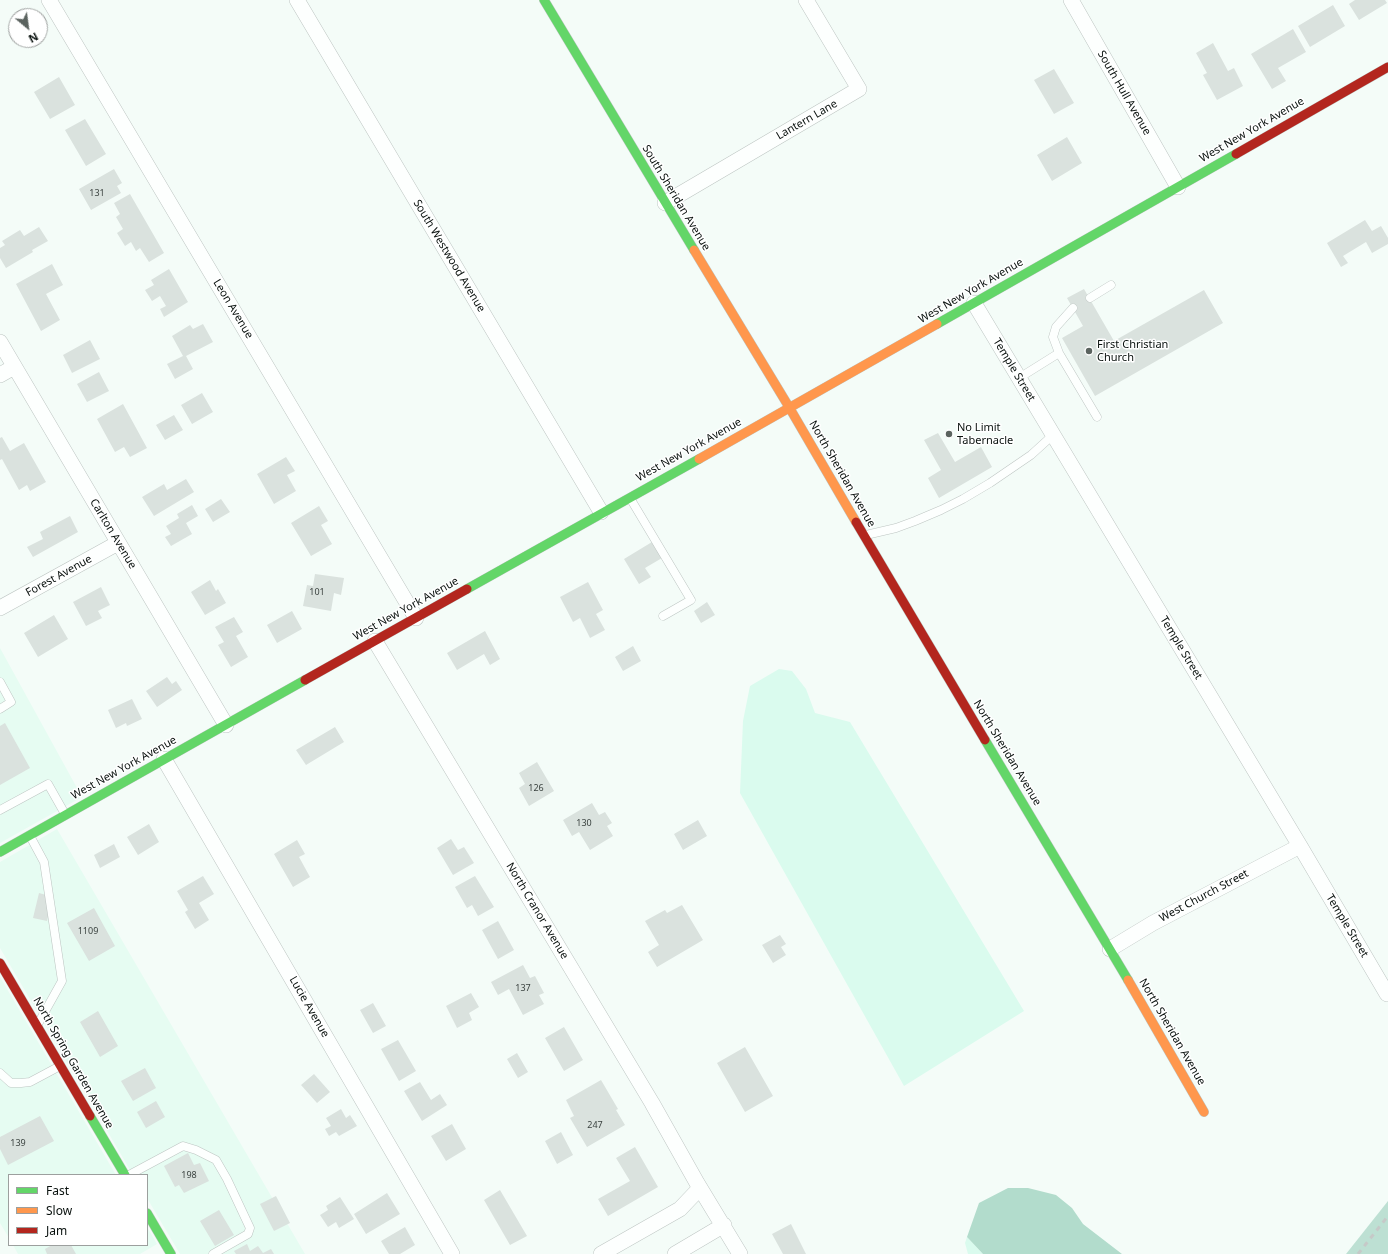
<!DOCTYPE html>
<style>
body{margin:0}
#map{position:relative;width:1388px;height:1254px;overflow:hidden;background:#f4fcf8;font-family:"Noto Sans",sans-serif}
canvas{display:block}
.legend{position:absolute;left:8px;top:1174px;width:140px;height:72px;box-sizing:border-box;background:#fff;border:1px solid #9c9f9e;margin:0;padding:5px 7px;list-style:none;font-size:12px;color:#08100d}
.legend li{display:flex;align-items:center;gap:8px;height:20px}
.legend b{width:20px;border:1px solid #9c9f9e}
.north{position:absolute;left:8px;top:8px;width:40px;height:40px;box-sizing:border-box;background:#fff;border:1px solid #9c9f9e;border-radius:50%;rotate:151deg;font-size:11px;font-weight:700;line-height:16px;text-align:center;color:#08100d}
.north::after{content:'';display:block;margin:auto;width:14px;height:18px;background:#5b635f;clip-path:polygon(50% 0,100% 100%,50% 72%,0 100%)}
</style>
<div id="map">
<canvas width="1388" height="1254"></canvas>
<ul class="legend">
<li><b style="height:5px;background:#63d668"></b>Fast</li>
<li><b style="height:5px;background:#ff974d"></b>Slow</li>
<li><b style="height:5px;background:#b3261e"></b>Jam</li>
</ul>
<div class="north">N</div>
</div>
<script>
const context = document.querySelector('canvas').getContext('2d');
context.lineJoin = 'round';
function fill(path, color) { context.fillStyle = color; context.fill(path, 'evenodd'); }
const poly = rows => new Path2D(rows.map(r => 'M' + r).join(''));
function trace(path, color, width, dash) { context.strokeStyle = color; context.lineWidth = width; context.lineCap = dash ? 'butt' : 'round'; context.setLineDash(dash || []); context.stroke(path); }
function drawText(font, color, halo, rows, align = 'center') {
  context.font = font + ' "Noto Sans",sans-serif'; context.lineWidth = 3; context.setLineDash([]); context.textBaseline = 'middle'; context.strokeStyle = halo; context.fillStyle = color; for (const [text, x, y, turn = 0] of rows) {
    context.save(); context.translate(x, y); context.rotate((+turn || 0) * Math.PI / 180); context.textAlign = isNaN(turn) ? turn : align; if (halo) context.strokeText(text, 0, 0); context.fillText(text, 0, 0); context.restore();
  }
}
const built = poly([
 [0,648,82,797,0,843],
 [57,829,305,1254,180,1254,147,1198,147,1175,133,1175,0,948,0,862],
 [0,977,116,1175,9,1175,9,1238,0,1223],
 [147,1227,157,1244,140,1254,18,1254,13,1245,147,1245]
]);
const green = poly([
 [779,669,792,671,806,689,815,713,850,722,1024,1011,904,1086,740,793,743,721,750,686],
 [967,1237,983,1254,968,1254,965,1243]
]);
const forest = poly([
 [1388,1201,1388,1254,1346,1254]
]);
const water = poly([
 [1008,1188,1028,1188,1056,1195,1072,1208,1083,1224,1122,1254,983,1254,967,1237,979,1203]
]);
const building = poly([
 [1355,0,1385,0,1387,3,1359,20,1349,4],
 [1333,5,1345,26,1310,47,1298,26],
 [1293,29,1306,52,1278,68,1286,81,1272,89,1251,54],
 [1213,43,1228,71,1234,68,1243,86,1217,100,1203,75,1207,73,1196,53],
 [1054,69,1074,103,1054,114,1034,80],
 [59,77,75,105,50,119,34,92],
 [85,119,106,154,86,166,65,130],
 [1067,137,1082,163,1052,181,1037,155],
 [114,169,122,183,117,186,121,193,91,210,79,189],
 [130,194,164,253,149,262,140,248,136,251,131,242,125,246,117,233,123,229,116,217,120,214,114,203],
 [1365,220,1372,231,1381,226,1388,238,1388,244,1372,253,1366,242,1343,256,1348,263,1341,267,1327,243],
 [39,227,48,241,32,250,33,252,6,268,0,258,0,248,5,245,2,241,20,230,24,236],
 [52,264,63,285,46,294,60,320,41,331,16,284],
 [169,269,188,302,164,317,160,309,166,306,160,296,152,301,145,290,154,285,151,280],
 [1084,289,1114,341,1204,290,1223,323,1095,396,1062,338,1083,326,1067,298],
 [203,324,213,342,186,356,193,369,175,379,167,364,183,356,172,336,190,325,193,329],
 [90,340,100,359,72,373,63,355],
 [99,372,109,391,87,402,77,384],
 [202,393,213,412,192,424,181,405],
 [123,404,147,448,130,457,124,447,115,452,97,419],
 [174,415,183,430,165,440,156,425],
 [938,433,955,462,981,447,992,467,939,498,928,478,941,470,924,440],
 [2,437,10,451,24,443,46,482,30,491,27,485,19,490,2,459,0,460,0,438],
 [286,457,295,471,287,475,296,491,274,504,257,474],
 [186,479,194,492,154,516,142,497,164,484,167,490],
 [221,499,230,512,213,522,205,509],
 [192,505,198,516,186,523,192,534,171,546,165,537,171,534,166,526,179,518,177,514],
 [319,506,328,521,321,525,332,544,311,556,291,523],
 [70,516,78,532,33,557,27,547,43,539,40,532],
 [652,542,662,558,645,568,651,577,639,584,624,559],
 [315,574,344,578,341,595,334,593,331,611,303,606,307,585,313,586],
 [210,580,216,591,218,589,226,603,205,615,191,592],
 [588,582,603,610,596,614,605,630,590,638,580,618,573,622,560,597],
 [101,587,110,605,98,611,102,618,86,626,73,602],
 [707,602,715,615,701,623,694,611],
 [292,611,302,629,277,643,267,625],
 [54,615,68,639,38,657,24,633],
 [234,617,243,632,236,636,248,657,231,667,218,645,224,642,215,627],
 [485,631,500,659,490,665,484,654,457,670,447,653],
 [633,646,641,661,623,671,615,657],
 [167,677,172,684,176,681,182,690,157,707,146,691],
 [132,699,142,719,127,726,126,723,116,728,108,710],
 [5,723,30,768,0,785,0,726],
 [335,727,344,742,306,765,296,750],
 [537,762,554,791,529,806,519,788,525,784,519,773],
 [592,803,599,815,605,812,612,823,607,826,613,836,590,850,579,832,572,836,563,820],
 [698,820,707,836,683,850,674,834],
 [149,824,159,842,138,855,127,837],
 [451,839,458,850,464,847,474,863,453,875,437,848],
 [297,840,305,854,299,857,310,877,293,887,274,854],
 [114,844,120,857,100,868,94,855],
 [203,876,214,894,199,903,209,920,195,929,185,912,188,910,177,891],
 [475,876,494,907,478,916,472,905,467,908,455,887],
 [39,893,53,897,47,921,33,918],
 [682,905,703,940,657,967,648,952,659,945,645,921,665,910,667,913],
 [94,908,115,946,89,961,67,923],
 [498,921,514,950,498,959,482,930],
 [780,935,786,944,781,947,786,955,773,963,762,945],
 [523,965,530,978,535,976,544,993,539,995,544,1004,523,1015,509,989,498,995,491,982],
 [471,993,479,1007,469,1013,472,1020,457,1028,446,1006],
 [373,1003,386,1026,373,1033,360,1010],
 [98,1011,118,1046,100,1057,80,1022],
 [564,1027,583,1060,564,1071,545,1038],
 [398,1040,416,1071,399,1081,381,1049],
 [745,1047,773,1096,745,1112,717,1063],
 [517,1053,528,1072,518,1078,507,1059],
 [145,1068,156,1088,133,1101,121,1081],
 [314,1074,330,1092,317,1103,301,1085],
 [601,1080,618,1109,616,1110,625,1125,587,1147,570,1118,574,1116,566,1100],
 [420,1082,431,1100,440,1094,447,1105,422,1121,404,1091],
 [156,1101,165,1117,146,1128,137,1112],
 [341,1109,346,1118,350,1115,357,1126,339,1136,336,1132,329,1136,325,1129,331,1126,326,1118],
 [40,1116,54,1141,8,1165,0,1149,0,1137],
 [452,1124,466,1149,446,1161,431,1136],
 [561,1132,573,1155,557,1164,545,1141],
 [635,1147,658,1187,608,1216,598,1199,630,1181,616,1158],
 [188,1153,194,1165,200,1163,209,1181,184,1193,179,1185,175,1187,164,1166],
 [500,1190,527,1236,510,1245,484,1200],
 [387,1193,400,1214,366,1234,354,1214],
 [276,1196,290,1223,274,1231,260,1204],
 [340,1197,354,1219,339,1228,336,1222,328,1227,320,1215,328,1210,326,1206],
 [219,1210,234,1235,215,1246,200,1221],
 [791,1224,806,1254,783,1254,772,1234],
 [405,1227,415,1245,400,1254,389,1254,381,1241],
 [247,1244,250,1251,258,1246,263,1253,271,1249,274,1254,236,1254,234,1251],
 [52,1245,71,1245,76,1254,47,1254,45,1249]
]);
const lane = poly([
 [1090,298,1111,285],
 [1059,353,1053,337,1056,327,1073,308],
 [1019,378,1059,353,1097,417],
 [630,498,691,600,663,616],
 [866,535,896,528,915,521,941,510,963,499,990,483,1031,455,1053,435],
 [0,682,11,702,0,709],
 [0,810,48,784,65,814],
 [30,836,44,862,62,981,38,1024],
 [0,1073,11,1083,21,1083,30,1082,60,1066],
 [129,1175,183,1146,196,1150,216,1160,227,1179,250,1228,248,1234,213,1254]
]);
const street = poly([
 [49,0,416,618],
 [297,0,601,512],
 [1071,0,1178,187],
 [665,203,859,89,806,0],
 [974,303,1300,846,1387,994],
 [0,342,226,725],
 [0,375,14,367],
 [0,608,118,543],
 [375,641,652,1103,697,1183,740,1254],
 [164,759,452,1254],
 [1110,949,1153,923,1300,846],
 [601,1254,680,1209,700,1188],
 [675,1254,724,1225]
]);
const fast = poly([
 [544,0,694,250],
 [937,324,1236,154],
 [467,589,699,459],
 [985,740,1128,980],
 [0,852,305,680],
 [90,1116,125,1175],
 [147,1213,171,1254]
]);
const slow = poly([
 [694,250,789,407,856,522],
 [699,459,937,324],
 [1128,980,1204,1112]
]);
const jam = poly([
 [1236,154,1388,67],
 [856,522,985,740],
 [305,680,467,589],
 [0,963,90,1116]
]);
const rail = poly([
 [1358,1254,1388,1216]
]);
const markers = [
 [1089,351,4,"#5b635f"],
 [949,434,4,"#5b635f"]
];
const numberNames = [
 ["131",97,193],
 ["101",317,592],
 ["126",536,788],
 ["130",584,823],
 ["1109",88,931],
 ["137",523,988],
 ["247",595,1125],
 ["139",18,1143],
 ["198",189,1175]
];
const streetNames = [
 ["South Hull Avenue",1124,93,60],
 ["Lantern Lane",807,120,-30],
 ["West New York Avenue",1252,130,-30],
 ["South Sheridan Avenue",676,198,59],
 ["South Westwood Avenue",449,256,59],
 ["West New York Avenue",971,291,-30],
 ["Leon Avenue",233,309,59],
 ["Temple Street",1014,370,59],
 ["West New York Avenue",689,450,-29],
 ["North Sheridan Avenue",842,474,60],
 ["Carlton Avenue",113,534,59],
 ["Forest Avenue",59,576,-29],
 ["West New York Avenue",406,609,-29],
 ["Temple Street",1181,648,59],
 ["North Sheridan Avenue",1007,753,59],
 ["West New York Avenue",124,768,-29],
 ["West Church Street",1204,896,-28],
 ["North Cranor Avenue",537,911,59],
 ["Temple Street",1347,926,59],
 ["Lucie Avenue",309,1007,60],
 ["North Sheridan Avenue",1172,1032,60],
 ["North Spring Garden Avenue",73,1063,60]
];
const poiNames = [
 ["First Christian",1097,345],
 ["Church",1097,358],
 ["No Limit",957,428],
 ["Tabernacle",957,441]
];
fill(built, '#e6fcf2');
fill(green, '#dafbee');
fill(forest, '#bde0d3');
fill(water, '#b2dccc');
fill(building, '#dae2de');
trace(lane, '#bdc5c2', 9);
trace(street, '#bdc5c2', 16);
trace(fast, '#bdc5c2', 10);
trace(slow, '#bdc5c2', 10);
trace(jam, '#bdc5c2', 10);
trace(lane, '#fdfffe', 8);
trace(street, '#fdfffe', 15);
trace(fast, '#63d668', 9);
trace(slow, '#ff974d', 9);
trace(jam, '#b3261e', 9);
trace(rail, '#c6c9c8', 3, [5, 5]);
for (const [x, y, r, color] of markers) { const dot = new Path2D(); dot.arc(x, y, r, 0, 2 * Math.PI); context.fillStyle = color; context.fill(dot); trace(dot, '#fff', 1.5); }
drawText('9px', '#3c4441', null, numberNames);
drawText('11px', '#08100d', '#fff', streetNames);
drawText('11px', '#08100d', '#fff', poiNames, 'left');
</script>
